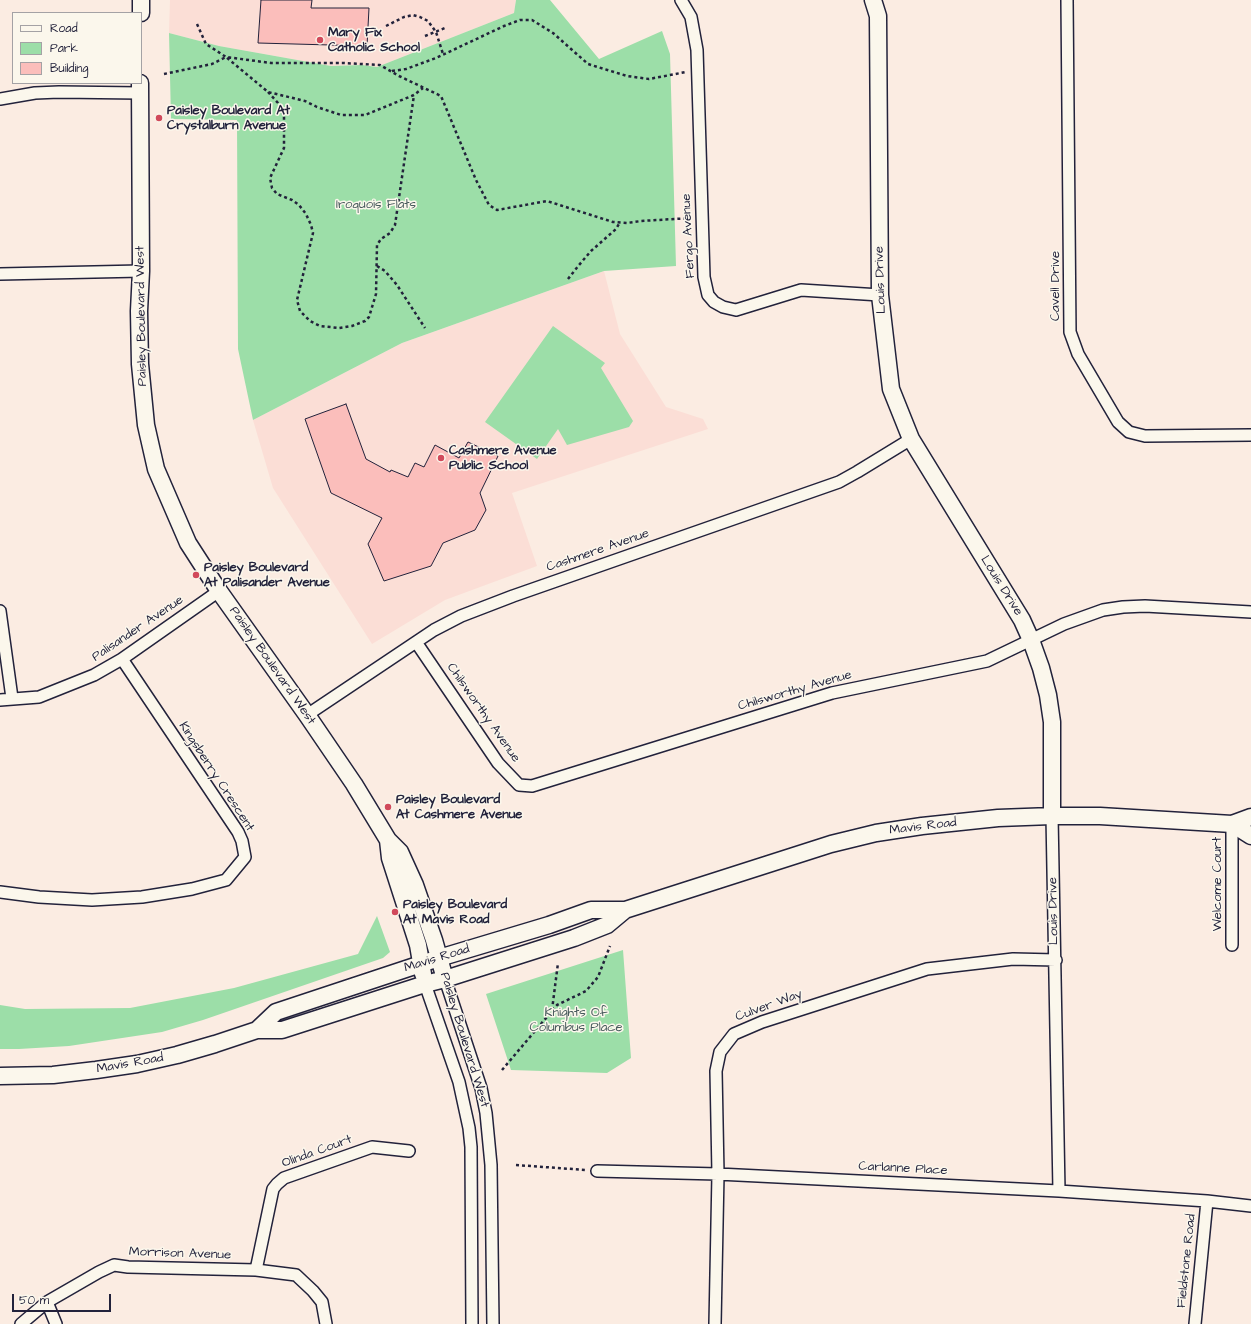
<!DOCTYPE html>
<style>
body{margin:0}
#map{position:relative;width:1251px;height:1324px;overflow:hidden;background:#fbece2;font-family:"Architects Daughter",sans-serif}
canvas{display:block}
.legend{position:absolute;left:12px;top:12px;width:130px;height:72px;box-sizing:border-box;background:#fbf7ec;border:1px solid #a4a2a5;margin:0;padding:5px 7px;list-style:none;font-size:12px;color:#22223b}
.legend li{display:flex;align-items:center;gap:8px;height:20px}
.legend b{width:20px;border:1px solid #a4a2a5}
.scale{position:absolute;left:12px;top:1294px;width:99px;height:18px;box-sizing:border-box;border:2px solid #22223b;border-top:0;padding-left:5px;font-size:12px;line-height:14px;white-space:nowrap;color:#22223b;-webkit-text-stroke:3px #fbf7ec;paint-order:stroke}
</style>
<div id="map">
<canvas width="1251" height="1324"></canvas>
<ul class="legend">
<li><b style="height:5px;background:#fbf7ec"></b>Road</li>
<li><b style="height:11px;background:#9cdea8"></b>Park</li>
<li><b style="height:11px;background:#fbbebb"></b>Building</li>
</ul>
<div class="scale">50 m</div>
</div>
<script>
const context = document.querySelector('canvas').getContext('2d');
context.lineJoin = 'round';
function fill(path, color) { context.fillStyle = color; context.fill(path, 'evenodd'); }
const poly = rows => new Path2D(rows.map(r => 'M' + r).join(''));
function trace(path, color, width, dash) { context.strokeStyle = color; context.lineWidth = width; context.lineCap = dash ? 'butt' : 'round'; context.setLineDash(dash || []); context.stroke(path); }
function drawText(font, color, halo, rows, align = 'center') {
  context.font = font + ' "Architects Daughter",sans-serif'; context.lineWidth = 3; context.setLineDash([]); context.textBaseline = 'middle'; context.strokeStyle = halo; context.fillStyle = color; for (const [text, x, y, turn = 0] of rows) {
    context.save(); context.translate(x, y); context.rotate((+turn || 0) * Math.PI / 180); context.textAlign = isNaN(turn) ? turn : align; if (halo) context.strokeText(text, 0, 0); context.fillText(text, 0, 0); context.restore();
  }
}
const built = poly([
 [170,0,516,0,514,13,377,67,362,65,331,66,219,46,169,33],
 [604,271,620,334,666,407,703,419,708,429,512,493,537,566,445,600,372,644,273,488,253,420,402,343]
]);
const green = poly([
 [516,0,550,0,599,59,662,31,670,54,676,266,604,271,402,343,253,420,238,349,237,120,171,119,169,33,219,46,331,66,362,65,377,67,514,13],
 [553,326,605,363,601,368,633,421,629,427,567,445,558,429,537,459,485,422],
 [377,916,390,952,383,958,203,1020,162,1032,69,1046,19,1049,0,1049,0,1005,25,1009,130,1008,234,988,358,954],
 [623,950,631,1058,607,1073,511,1070,486,994]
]);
const building = poly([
 [261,0,312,0,311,8,369,8,367,46,258,43,261,0],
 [346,404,366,459,390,472,391,470,408,477,415,463,424,467,435,445,459,458,468,442,498,456,480,493,486,510,475,530,443,543,431,566,384,581,368,544,382,518,331,493,305,419,346,404]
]);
const path = poly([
 [197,24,206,44,226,57,271,63,344,63,380,65,399,76,441,96,476,180,489,205,497,210,547,201,613,222,627,223,641,221,691,218],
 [386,26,404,17,413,15,420,17,428,21,436,32,443,54],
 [425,36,445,28],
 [392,71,406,69,436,58,504,26,520,20,532,20,553,33,588,64,627,76,649,79,686,72],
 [164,74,212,64,226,57,268,92,305,101,317,107,341,115,365,115,414,95,423,88],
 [268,92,278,103,284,116,284,148,270,178,272,188,277,194,292,200,299,205,306,214,311,225,313,233,297,300,300,311,310,321,320,326,339,328,352,326,365,321,369,317,376,294,377,245,381,239,390,233,395,225,414,95],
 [377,266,385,271,397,285,425,328],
 [568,279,579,265,591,251,616,229,620,222],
 [552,1010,558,963],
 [502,1070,557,1005,586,991,598,977,610,946],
 [516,1165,586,1170]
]);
const street = poly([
 [681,0,691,17,697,50,704,277,708,295,714,302,723,307,736,310,801,290,880,295],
 [1067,0,1070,332,1078,354,1118,422,1129,432,1145,436,1251,435],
 [0,99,35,93,59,92,140,93],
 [0,274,141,271],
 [0,611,12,698],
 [416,642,498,763,519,785,532,786,832,693,987,661,1064,624,1103,610,1123,607,1145,606,1251,612],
 [0,700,39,697,94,675,122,659,219,591],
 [307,715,434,630,461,616,513,596,839,482,857,472,911,439],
 [1052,816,1059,1191],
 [1232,824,1232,945],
 [0,892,39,897,92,900,142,897,192,889,226,880,245,857,242,841,238,832,122,659],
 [445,979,481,1088,486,1113,491,1165,493,1324],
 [425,984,459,1082,469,1128,471,1147,472,1324],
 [597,1171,718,1174,1059,1191,1207,1201,1251,1206],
 [256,1270,273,1189,277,1184,284,1178,372,1147,409,1151],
 [47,1302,56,1324],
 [21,1324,47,1302,99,1272,114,1265,128,1267,256,1270,296,1275,313,1291,322,1302,326,1324],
 [715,1324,718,1174,716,1071,720,1052,734,1034,762,1022,927,969,1013,959,1056,960],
 [1195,1324,1207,1201]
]);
const secondary = poly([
 [873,0,878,16,880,295,891,389,911,439,1022,620,1031,640,1041,668,1048,695,1052,722,1052,816],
 [141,13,141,0],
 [140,83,141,271,139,311,140,364,146,425,156,469,188,543,219,591,307,715,354,784,388,840,400,852,415,885,434,940,445,979],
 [1232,824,1251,836],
 [388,840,390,858,418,945,423,974],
 [257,1030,276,1012,439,958,549,925,591,910,625,910,831,844,876,833,922,826,998,818,1052,816,1100,816,1232,824,1251,817],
 [0,1076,53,1075,96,1070,137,1064,177,1055,215,1044,257,1030,282,1030,425,984,445,979,574,938,607,925,625,910]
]);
const markers = [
 [320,40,4,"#d1495b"],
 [159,118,4,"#d1495b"],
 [441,458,4,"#d1495b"],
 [196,575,4,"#d1495b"],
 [388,807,4,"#d1495b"],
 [395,912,4,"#d1495b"]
];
const poiNames = [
 ["Mary Fix",328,33],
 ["Catholic School",328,48],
 ["Paisley Boulevard At",167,111],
 ["Crystalburn Avenue",167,126],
 ["Cashmere Avenue",449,451],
 ["Public School",449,466],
 ["Paisley Boulevard",204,568],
 ["At Palisander Avenue",204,583],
 ["Paisley Boulevard",396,800],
 ["At Cashmere Avenue",396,815],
 ["Paisley Boulevard",403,905],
 ["At Mavis Road",403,920]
];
const parkNames = [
 ["Iroquois Flats",376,205],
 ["Knights Of",576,1013],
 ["Columbus Place",576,1028]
];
const streetNames = [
 ["Fergo Avenue",689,236,-93],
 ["Louis Drive",881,280,-92],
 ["Cavell Drive",1056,286,-90],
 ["Paisley Boulevard West",142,316,-91],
 ["Cashmere Avenue",598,551,-19],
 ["Louis Drive",1001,586,58],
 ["Palisander Avenue",138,629,-34],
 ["Paisley Boulevard West",272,666,55],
 ["Chilsworthy Avenue",795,691,-16],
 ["Chilsworthy Avenue",483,713,55],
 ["Kingsberry Crescent",216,777,57],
 ["Mavis Road",923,827,-7],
 ["Welcome Court",1218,884,-90],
 ["Louis Drive",1054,911,-91],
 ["Mavis Road",437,959,-17],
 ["Culver Way",769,1006,-20],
 ["Paisley Boulevard West",464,1040,73],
 ["Mavis Road",130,1064,-10],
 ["Olinda Court",317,1152,-20],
 ["Carlanne Place",903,1169,3],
 ["Morrison Avenue",180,1254,2],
 ["Fieldstone Road",1187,1261,-84]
];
fill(built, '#fbded6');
fill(green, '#9cdea8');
fill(building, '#fbbebb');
trace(building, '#22223b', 1);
trace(street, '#22223b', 14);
trace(secondary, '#22223b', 19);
trace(path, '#22223b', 2.5, [3, 3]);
trace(street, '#fbf7ec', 11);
trace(secondary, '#fbf7ec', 16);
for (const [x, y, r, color] of markers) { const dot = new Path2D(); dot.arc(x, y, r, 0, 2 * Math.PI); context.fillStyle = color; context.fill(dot); trace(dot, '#fbf7ec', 1.5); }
drawText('bold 13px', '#22223b', '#fbf7ec', poiNames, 'left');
drawText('13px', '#475a5c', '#fbf7ec', parkNames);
drawText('13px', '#22223b', '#fbf7ec', streetNames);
</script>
